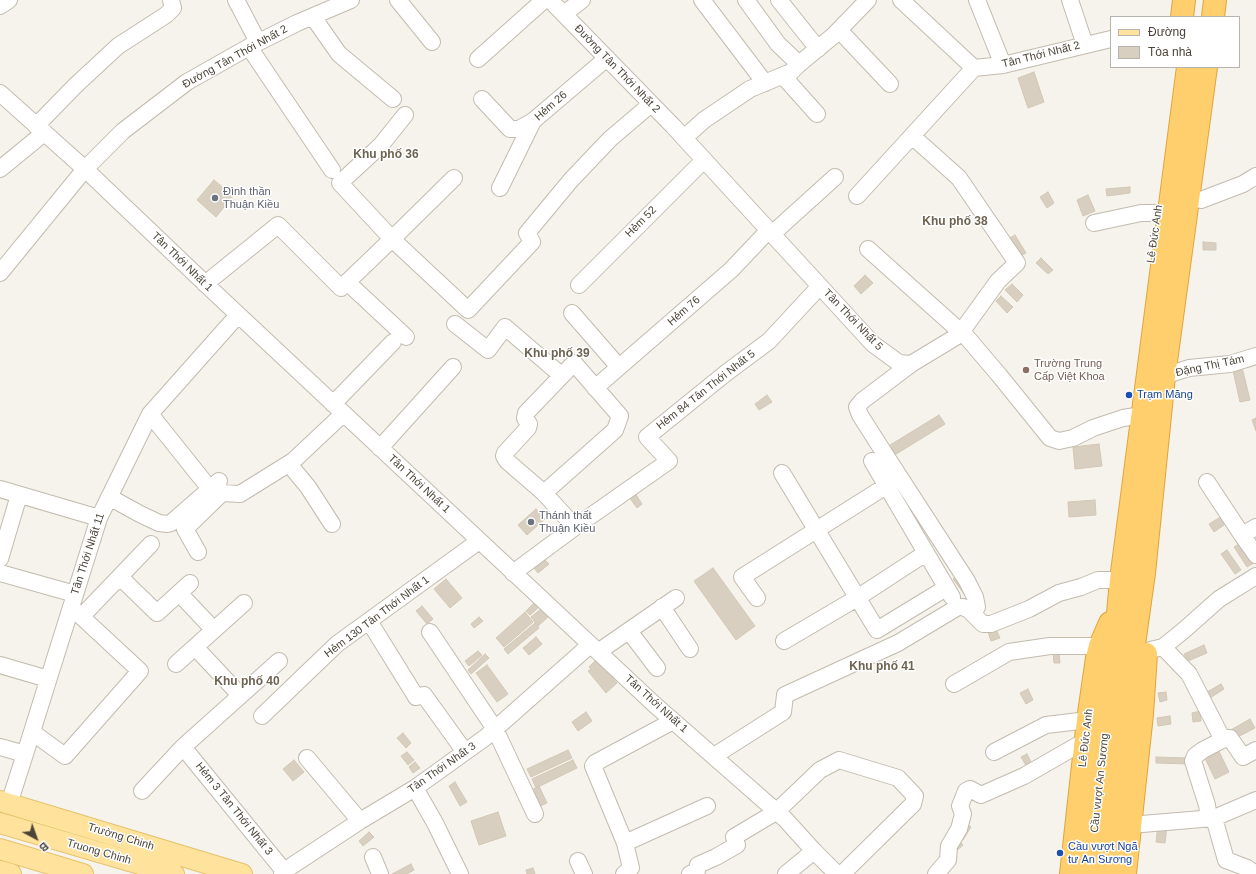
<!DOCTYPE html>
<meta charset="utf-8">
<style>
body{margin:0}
#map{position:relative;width:1256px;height:874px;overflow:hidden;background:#f6f3ec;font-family:Arial,sans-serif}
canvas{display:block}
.legend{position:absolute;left:1110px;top:16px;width:130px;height:52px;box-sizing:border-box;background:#fff;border:1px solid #b7b4b0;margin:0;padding:5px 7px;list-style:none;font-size:12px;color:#4b4439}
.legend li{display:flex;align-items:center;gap:8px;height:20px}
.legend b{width:20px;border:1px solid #b7b4b0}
.north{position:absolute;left:16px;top:818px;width:40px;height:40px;-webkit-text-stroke:3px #fff;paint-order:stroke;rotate:139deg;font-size:11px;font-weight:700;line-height:16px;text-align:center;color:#4b4439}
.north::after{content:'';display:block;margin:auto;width:14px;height:18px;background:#4b4439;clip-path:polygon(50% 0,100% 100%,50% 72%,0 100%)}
</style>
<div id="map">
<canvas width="1256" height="874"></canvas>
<ul class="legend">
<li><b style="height:5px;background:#ffe39c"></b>Đường</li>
<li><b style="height:11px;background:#d8cfc1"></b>Tòa nhà</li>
</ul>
<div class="north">B</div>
</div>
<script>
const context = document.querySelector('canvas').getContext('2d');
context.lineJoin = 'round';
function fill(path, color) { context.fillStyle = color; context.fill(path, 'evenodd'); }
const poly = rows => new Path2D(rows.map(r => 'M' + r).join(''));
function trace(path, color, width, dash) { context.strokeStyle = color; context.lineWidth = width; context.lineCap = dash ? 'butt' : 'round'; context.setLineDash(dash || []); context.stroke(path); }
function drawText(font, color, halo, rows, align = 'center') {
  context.font = font + ' Arial,sans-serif'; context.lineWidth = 3; context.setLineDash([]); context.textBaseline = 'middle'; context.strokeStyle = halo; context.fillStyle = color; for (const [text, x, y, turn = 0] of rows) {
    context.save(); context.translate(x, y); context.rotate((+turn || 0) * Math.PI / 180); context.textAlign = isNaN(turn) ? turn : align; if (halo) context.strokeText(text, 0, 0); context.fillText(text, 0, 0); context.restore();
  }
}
const building = poly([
 [1034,72,1044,102,1028,108,1018,78,1034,72],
 [214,180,233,196,216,217,197,200,214,180],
 [1130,187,1130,193,1107,196,1106,189,1130,187],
 [1048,192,1054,203,1047,208,1040,197,1048,192],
 [1088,195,1095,211,1083,216,1077,200,1088,195],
 [1015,235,1026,253,1018,257,1008,239,1015,235],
 [1203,242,1216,243,1216,250,1203,250,1203,242],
 [1041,258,1053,270,1048,274,1036,263,1041,258],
 [865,275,873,283,861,294,854,286,865,275],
 [1012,284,1023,295,1017,302,1005,290,1012,284],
 [1001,296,1013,307,1007,313,996,301,1001,296],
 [1241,363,1250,400,1240,402,1232,366,1241,363],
 [767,395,772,402,759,410,755,404,767,395],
 [939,415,945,424,893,456,887,447,939,415],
 [1256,418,1256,431,1252,420,1256,418],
 [1099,444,1102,466,1075,469,1073,447,1099,444],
 [633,490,642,504,637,508,627,494,633,490],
 [1095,500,1096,515,1069,517,1068,502,1095,500],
 [536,509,545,519,527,535,518,525,536,509],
 [1222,516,1227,523,1214,532,1209,524,1222,516],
 [1241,543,1254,563,1247,567,1234,547,1241,543],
 [1227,550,1241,570,1235,574,1221,554,1227,550],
 [544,559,549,564,538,573,534,568,544,559],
 [713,568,755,626,736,640,694,581,713,568],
 [958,575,967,598,953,579,958,575],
 [446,579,462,598,450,608,434,589,446,579],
 [534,603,538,608,530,615,526,611,534,603],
 [422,606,433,619,427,624,416,611,422,606],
 [541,609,548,617,538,626,531,617,541,609],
 [525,612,533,622,504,647,496,638,525,612],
 [479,617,483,621,474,628,471,624,479,617],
 [535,623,539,628,508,654,504,649,535,623],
 [996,629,1000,638,991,641,988,632,996,629],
 [536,637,542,644,529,655,523,648,536,637],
 [1204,645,1207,653,1188,661,1184,654,1204,645],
 [478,651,482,655,469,666,465,661,478,651],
 [1053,652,1059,652,1060,663,1054,663,1053,652],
 [485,654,489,658,471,674,468,670,485,654],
 [595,661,597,663,599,662,617,683,606,693,588,671,591,669,589,667,595,661],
 [487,665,508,694,497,702,476,673,487,665],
 [1221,684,1224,689,1210,698,1207,692,1221,684],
 [1028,689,1033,700,1026,704,1020,693,1028,689],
 [1166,692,1167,700,1160,702,1158,693,1166,692],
 [1200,711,1201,721,1193,722,1192,713,1200,711],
 [586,712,592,721,578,731,572,722,586,712],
 [1170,716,1171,724,1158,726,1157,718,1170,716],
 [1250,719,1255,728,1234,739,1229,731,1250,719],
 [403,733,411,743,406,748,397,738,403,733],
 [1216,745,1229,772,1215,779,1202,752,1216,745],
 [568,750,572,758,531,777,527,769,568,750],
 [407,752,414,760,408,765,401,756,407,752],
 [1027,754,1033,766,1028,769,1021,757,1027,754],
 [1156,757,1188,758,1188,764,1156,763,1156,757],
 [294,760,304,772,293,781,283,769,294,760],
 [573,760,577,768,536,788,532,779,573,760],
 [415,762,420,768,413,773,409,767,415,762],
 [455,782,467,802,460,806,449,786,455,782],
 [539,786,547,803,538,807,530,791,539,786],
 [498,812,506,836,479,845,471,821,498,812],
 [967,824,971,827,963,840,958,837,967,824],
 [1158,825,1167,826,1165,843,1156,842,1158,825],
 [369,832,374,837,363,846,359,841,369,832],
 [959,840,963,845,954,853,959,840],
 [411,864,414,870,407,874,392,874,411,864],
 [533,868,535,874,527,874,526,870,533,868]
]);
const minor = poly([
 [236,0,258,42],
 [398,0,432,42],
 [550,0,673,126,873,344,899,363,911,364,959,335,965,335,999,375,1050,438,1059,441,1073,438,1093,428,1123,418,1142,415],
 [702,0,765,83],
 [746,0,778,44,799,64],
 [779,0,818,49],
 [901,0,974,68,1003,65,1111,39],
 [977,0,1003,65],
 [1070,0,1085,45],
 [0,6,9,0],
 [564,14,582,0],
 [313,17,339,54,393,99],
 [839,30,890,84],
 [249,47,332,170],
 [478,59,544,0],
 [783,76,817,114],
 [0,93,85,169,214,292,655,705,785,819,814,851,837,874],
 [482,99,510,129,519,129,533,121],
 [36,126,76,85,118,46,166,15,173,8,171,0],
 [684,138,704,120,750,89,791,72,799,64,833,36,868,0],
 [0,169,44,133],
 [454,178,392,239,468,310,532,242,527,233,571,180,610,139,651,104],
 [500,188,533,121,607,58],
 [857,196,974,68],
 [1201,200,1243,184,1256,176],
 [1094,223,1141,213,1158,213],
 [772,234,835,177],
 [868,249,953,325,959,335,998,281,1017,263,959,178,912,136],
 [0,273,85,169,123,131,187,82,249,47,297,23,351,0],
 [347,282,406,337],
 [205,284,278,225,341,288,392,239,340,183,381,145,405,115],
 [579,285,704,160],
 [572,313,619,367],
 [455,324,488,350,505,327,561,375],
 [911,364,862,401,857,407,860,415,888,459,967,581,975,597,977,607,973,613],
 [1164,376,1189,368,1230,364,1256,356],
 [595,388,731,270,769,230],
 [333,404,393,342],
 [150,414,210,489],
 [380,448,453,367],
 [872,461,952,597],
 [289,464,308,487,332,524],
 [782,473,877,630,946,588],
 [1207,482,1242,535],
 [0,489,99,518],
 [544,493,615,430,620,416,574,363,526,413,525,418,529,424,528,428,505,453,504,456,507,461,544,493,575,527],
 [109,497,140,514,159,523,167,524,171,523,219,481],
 [1256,527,1242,535,1256,555],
 [198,552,185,529,222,493,240,494,293,461,343,414],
 [0,559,19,495],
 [0,573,75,594],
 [513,573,575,527,669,461,647,437,726,373,769,341,820,286],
 [120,577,157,613,179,593,214,630],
 [179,593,190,583],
 [757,598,742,577,886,486],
 [662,607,690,649],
 [82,616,151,544],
 [369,621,413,692,416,697,424,695,465,752],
 [629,631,657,668],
 [430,632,495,729,535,814],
 [784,641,857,598,926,553],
 [195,647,240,695],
 [1163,647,1189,674,1223,740],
 [1146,651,1163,647,1183,631,1219,599,1256,576],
 [598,652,676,598],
 [176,664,244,603],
 [0,665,48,679],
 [954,684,1009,652,1050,646,1100,646],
 [262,716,337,644,479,541],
 [32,732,65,756,140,671,71,607],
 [0,747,25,754],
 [183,747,284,871],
 [994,752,1046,725,1088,720],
 [714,756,783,712,785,695,898,643,958,607,963,607,969,610,983,624,991,624,1029,609,1059,593,1081,587,1098,580,1121,580],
 [307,758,360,821],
 [415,788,435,823,460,874],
 [142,791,183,747,279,661],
 [9,804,25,754,99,518,150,414,238,315],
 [1214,818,1226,860,1247,868,1256,874],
 [1209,819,1207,805,1193,761,1195,756,1203,750,1226,738,1230,738,1243,757,1256,750],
 [1130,825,1214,818,1256,800],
 [625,843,707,806],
 [373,857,380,874],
 [578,861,584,874],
 [282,874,284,871,360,821,415,788,486,737,590,645],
 [624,874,631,868,625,843,593,766,595,763,673,721],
 [690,874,697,871,698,865,716,857,737,845,734,837,776,812,820,770,839,760,898,778,915,796,913,804,842,874],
 [786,874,814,851],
 [936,874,948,860,949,846,959,829,963,814,960,806,966,791,970,789,981,795,1024,776,1085,741]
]);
const major = poly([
 [0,801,242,874],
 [0,823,174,874],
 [0,849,83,874],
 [0,871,11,874]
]);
const highway = poly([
 [1182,17,1184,0],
 [1213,17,1215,0],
 [1071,874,1088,720,1097,658,1100,646,1110,623],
 [1090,874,1111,691,1121,580,1188,67],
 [1106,874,1127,694,1144,573,1164,376,1206,67],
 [1125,874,1142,714,1146,654]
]);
const markers = [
 [215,198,4,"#6b7280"],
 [1026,370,4,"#8d6e63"],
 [1129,395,4,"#1a4fb4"],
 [531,522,4,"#6b7280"],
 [1060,853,4,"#1a4fb4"]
];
const streetNames = [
 ["Tân Thới Nhất 2",1041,55,-14],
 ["Đường Tân Thới Nhất 2",235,57,-29],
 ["Đường Tân Thới Nhất 2",617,69,46],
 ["Hẻm 26",551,106,-41],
 ["Hẻm 52",641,222,-45],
 ["Lê Đức Anh",1155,234,-82],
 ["Tân Thới Nhất 1",182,262,44],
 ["Hẻm 76",684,311,-41],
 ["Tân Thới Nhất 5",853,320,46],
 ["Đặng Thị Tám",1210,366,-12],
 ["Hẻm 84 Tân Thới Nhất 5",706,390,-38],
 ["Tân Thới Nhất 1",419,484,43],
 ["Tân Thới Nhất 11",88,554,-72],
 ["Hẻm 130 Tân Thới Nhất 1",377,617,-37],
 ["Tân Thới Nhất 1",656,704,42],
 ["Lê Đức Anh",1086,738,-83],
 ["Tân Thới Nhất 3",442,768,-35],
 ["Cầu vượt An Sương",1100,783,-84],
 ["Hẻm 3 Tân Thới Nhất 3",234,809,51],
 ["Trường Chinh",121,837,17],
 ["Truong Chinh",99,852,16]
];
const worshipNames = [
 ["Đình thần",223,192],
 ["Thuận Kiều",223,205],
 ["Thánh thất",539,516],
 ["Thuận Kiều",539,529]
];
const educationNames = [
 ["Trường Trung",1034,364],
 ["Cấp Việt Khoa",1034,377]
];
const transitNames = [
 ["Trạm Măng",1137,395],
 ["Cầu vượt Ngã",1068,847],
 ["tư An Sương",1068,860]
];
const neighbourhoodNames = [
 ["Khu phố 36",386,155],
 ["Khu phố 38",955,222],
 ["Khu phố 39",557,354],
 ["Khu phố 41",882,667],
 ["Khu phố 40",247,682]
];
fill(building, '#d8cfc1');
trace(building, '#d3c7b4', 1);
trace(minor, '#c2bbae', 18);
trace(major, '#e6c16a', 22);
trace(highway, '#e0a43c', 24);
trace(minor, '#fff', 16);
trace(major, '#ffe39c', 20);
trace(highway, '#ffcf6e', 22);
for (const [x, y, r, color] of markers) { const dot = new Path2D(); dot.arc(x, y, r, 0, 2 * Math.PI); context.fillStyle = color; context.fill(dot); trace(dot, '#fff', 1.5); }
drawText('11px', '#4b4439', '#fff', streetNames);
drawText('11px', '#5b616d', '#fff', worshipNames, 'left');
drawText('11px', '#785e54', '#fff', educationNames, 'left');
drawText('11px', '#164399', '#fff', transitNames, 'left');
drawText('bold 12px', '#6e6250', '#fff', neighbourhoodNames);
</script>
